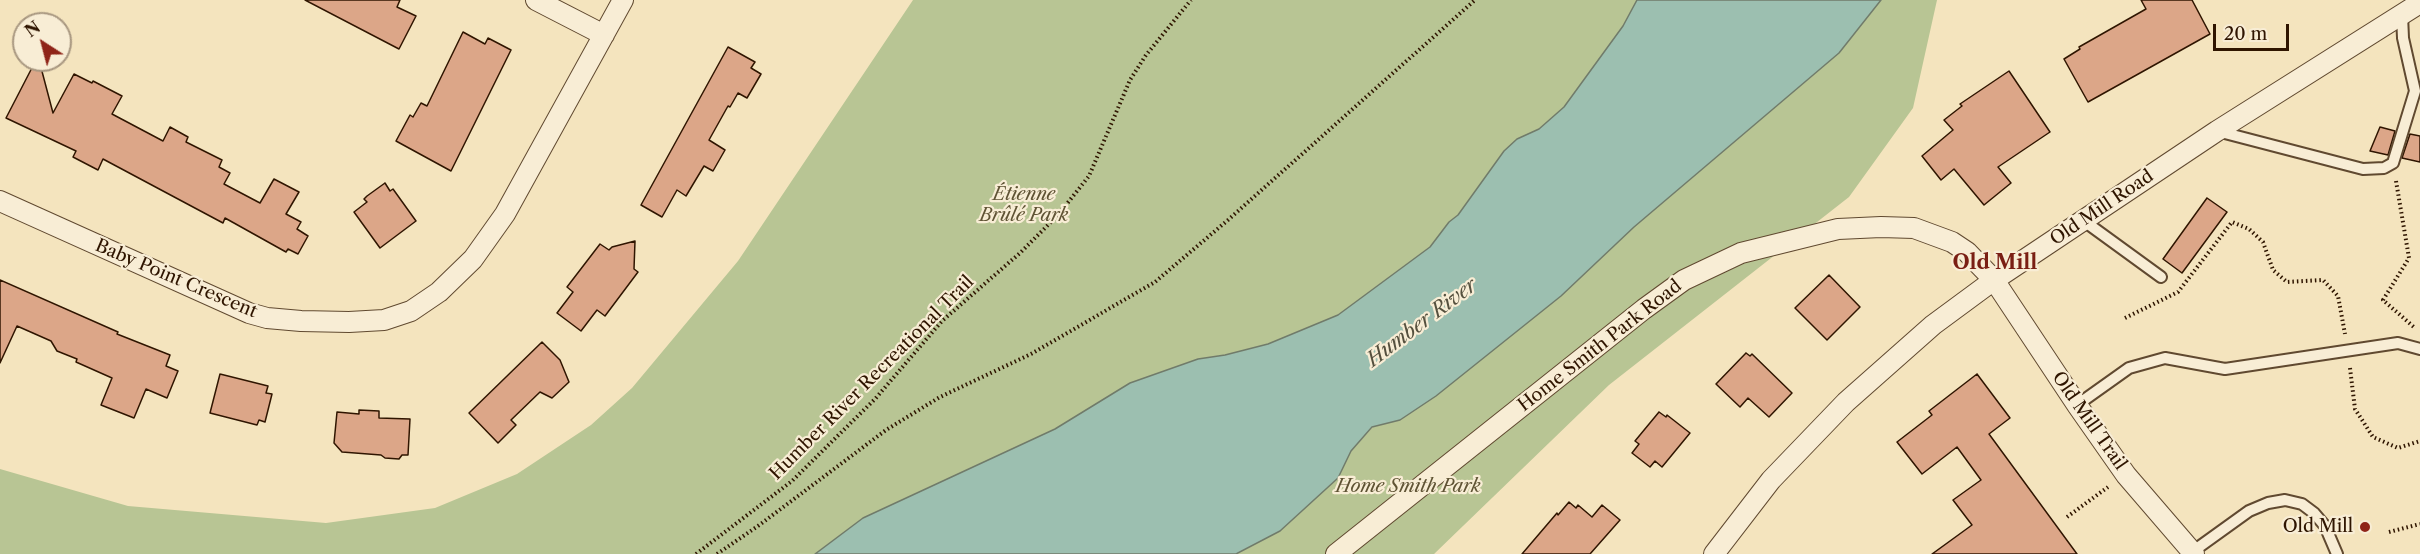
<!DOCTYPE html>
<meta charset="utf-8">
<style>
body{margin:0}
#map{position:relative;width:2420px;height:554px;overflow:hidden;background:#f4e4be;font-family:"Libre Caslon Text",serif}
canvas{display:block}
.north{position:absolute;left:12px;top:12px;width:60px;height:60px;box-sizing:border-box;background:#f8edd5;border:2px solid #a89780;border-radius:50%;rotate:324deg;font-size:16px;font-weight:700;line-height:24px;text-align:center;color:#2f1500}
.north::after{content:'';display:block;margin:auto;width:21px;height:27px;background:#8f2418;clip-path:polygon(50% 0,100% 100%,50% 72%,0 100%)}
.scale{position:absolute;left:2213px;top:24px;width:76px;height:27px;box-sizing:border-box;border:3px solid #2f1500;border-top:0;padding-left:8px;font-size:18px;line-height:21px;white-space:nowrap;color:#2f1500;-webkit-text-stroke:4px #f8edd5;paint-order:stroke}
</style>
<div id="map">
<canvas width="2420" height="554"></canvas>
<div class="north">N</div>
<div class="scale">20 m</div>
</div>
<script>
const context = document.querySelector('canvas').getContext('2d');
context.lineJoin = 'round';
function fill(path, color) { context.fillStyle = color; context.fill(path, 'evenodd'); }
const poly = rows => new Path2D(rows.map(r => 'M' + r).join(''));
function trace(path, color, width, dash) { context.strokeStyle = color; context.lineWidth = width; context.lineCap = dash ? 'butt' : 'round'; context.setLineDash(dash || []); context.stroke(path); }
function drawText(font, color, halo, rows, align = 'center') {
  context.font = font + ' "Libre Caslon Text",serif'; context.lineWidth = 4.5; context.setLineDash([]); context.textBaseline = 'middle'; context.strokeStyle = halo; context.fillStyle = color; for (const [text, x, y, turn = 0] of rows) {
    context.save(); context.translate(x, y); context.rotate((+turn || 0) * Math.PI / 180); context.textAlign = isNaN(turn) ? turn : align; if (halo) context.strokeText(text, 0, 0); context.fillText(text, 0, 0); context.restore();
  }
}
const green = poly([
 [913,0,1637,0,1623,26,1564,107,1539,129,1517,139,1458,215,1449,222,1430,247,1338,315,1268,344,1225,355,1198,359,1130,383,1055,429,863,518,815,554,0,554,0,469,128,506,326,523,435,508,517,474,591,425,632,388,738,261],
 [1881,0,1937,0,1913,108,1849,197,1609,385,1434,554,1236,554,1280,531,1338,478,1351,451,1373,427,1400,420,1561,296,1634,227,1839,53]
]);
const water = poly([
 [1637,0,1881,0,1839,53,1634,227,1561,296,1436,396,1400,420,1372,427,1351,451,1338,478,1280,531,1236,554,815,554,863,518,1055,429,1130,383,1198,359,1225,355,1268,344,1338,315,1430,247,1449,222,1458,215,1504,151,1517,139,1539,129,1564,107,1623,26,1637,0]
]);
const building = poly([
 [305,0,400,0,397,7,416,16,399,49,305,0],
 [2141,0,2192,0,2210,34,2088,102,2064,59,2080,49,2079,47,2146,9,2141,0],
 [463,32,485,44,488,38,511,50,451,171,396,141,410,115,413,117,421,103,427,106,463,32],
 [728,47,755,62,751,68,761,74,747,98,738,93,730,107,728,106,709,140,725,150,713,171,704,166,686,196,677,190,662,217,641,205,728,47],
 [36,60,39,60,53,113,74,74,92,83,93,81,122,96,112,114,163,141,170,127,188,137,186,142,222,160,219,167,230,173,224,184,260,203,274,179,299,192,286,214,301,222,297,229,308,236,298,254,288,249,286,252,225,218,223,223,103,159,98,170,73,157,76,151,6,118,36,60],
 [2009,71,2050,132,1998,167,2011,183,1984,205,1954,169,1941,180,1922,156,1953,130,1944,120,1962,106,1960,104,2009,71],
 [2380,127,2395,131,2388,155,2370,151,2380,127],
 [2410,134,2420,136,2420,162,2402,158,2410,134],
 [385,183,390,191,393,189,416,221,380,248,354,212,367,202,364,199,367,196,385,183],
 [2207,198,2227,212,2182,273,2163,259,2207,198],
 [635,241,634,269,638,272,605,316,597,310,581,331,557,313,573,292,567,287,600,244,609,250,612,247,635,241],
 [1829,275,1860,307,1827,340,1795,308,1829,275],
 [0,280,118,332,117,334,170,355,166,366,178,371,167,398,146,389,134,418,101,405,112,378,76,362,77,359,57,351,51,341,17,326,0,363,0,280],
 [542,342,560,360,569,382,552,398,540,392,511,420,516,425,498,443,469,413,542,342],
 [1746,353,1750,356,1752,354,1792,393,1769,417,1748,398,1740,407,1716,384,1746,353],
 [220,374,268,386,266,393,272,394,265,422,259,420,257,425,210,413,220,374],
 [1977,374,2010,418,1989,434,2077,554,1932,554,1972,525,1953,500,1981,480,1957,447,1922,474,1897,442,1932,415,1929,411,1977,374],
 [359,410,379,411,379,418,410,419,408,455,402,455,399,459,385,458,381,455,342,452,334,443,337,412,359,414,359,410],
 [1659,412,1666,417,1667,415,1690,433,1662,467,1655,461,1650,467,1632,453,1639,444,1635,441,1659,412],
 [1569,502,1576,508,1578,505,1592,517,1602,505,1620,520,1590,554,1522,554,1557,513,1558,515,1569,502]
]);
const path = poly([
 [2396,181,2409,258,2383,300,2415,328],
 [2125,318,2178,292,2232,222,2249,229,2263,242,2273,270,2287,282,2323,280,2338,296,2345,334],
 [2350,368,2355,409,2373,437,2398,448,2420,441],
 [2067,517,2108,487],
 [2389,532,2420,524],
 [696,554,792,481,875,399,942,321,1020,253,1058,215,1089,176,1130,80,1146,55,1191,0],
 [717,554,758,526,886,430,940,397,1031,354,1155,282,1228,220,1475,0]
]);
const lane = poly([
 [2217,131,2363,169,2384,168,2393,163,2415,91,2403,38,2402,15],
 [2084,221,2161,277],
 [2077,405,2129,368,2165,358,2225,369,2398,343,2420,349],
 [2192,552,2249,511,2268,503,2285,500,2302,504,2314,513,2325,526,2337,554]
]);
const street = poly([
 [536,0,604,35],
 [0,201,249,313,267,318,301,321,349,322,384,320,411,311,439,292,473,259,505,214,623,0],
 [1336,554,1644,309,1684,280,1741,253,1838,229,1881,227,1914,228,1952,242,1967,252,1994,280,2077,405,2126,475,2194,554],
 [1714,554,1771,480,1846,402,1933,325,1994,280,2217,131,2420,3]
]);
const markers = [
 [2365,527,6,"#8f2418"]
];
const parkNames = [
 ["Étienne",1024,195],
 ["Brûlé Park",1024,216],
 ["Home Smith Park",1408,487]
];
const streetNames = [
 ["Old Mill Road",2102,208,-34],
 ["Baby Point Crescent",176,279,23],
 ["Home Smith Park Road",1600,346,-38],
 ["Humber River Recreational Trail",872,378,-45],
 ["Old Mill Trail",2089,421,55]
];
const poiNames = [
 ["Old Mill",2353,527]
];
const neighbourhoodNames = [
 ["Old Mill",1995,263]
];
const waterNames = [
 ["Humber River",1422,323,-37]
];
fill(green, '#b8c594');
fill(water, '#9cbfb0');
trace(water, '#707b6a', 1.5);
fill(building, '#dca688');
trace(building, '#2f1500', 1.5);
trace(lane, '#604930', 14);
trace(street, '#604930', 22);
trace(path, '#2f1500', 4, [1.5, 3]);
trace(lane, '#f8edd5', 10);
trace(street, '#f8edd5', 20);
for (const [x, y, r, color] of markers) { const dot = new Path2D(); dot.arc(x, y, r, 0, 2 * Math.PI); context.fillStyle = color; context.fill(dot); trace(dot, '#f8edd5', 2); }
drawText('italic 18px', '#5f5334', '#f8edd5', parkNames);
drawText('18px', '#2f1500', '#f8edd5', streetNames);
drawText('18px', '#2f1500', '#f8edd5', poiNames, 'right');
drawText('bold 20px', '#7a1f14', '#f8edd5', neighbourhoodNames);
drawText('italic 20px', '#55503e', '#f8edd5', waterNames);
</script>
